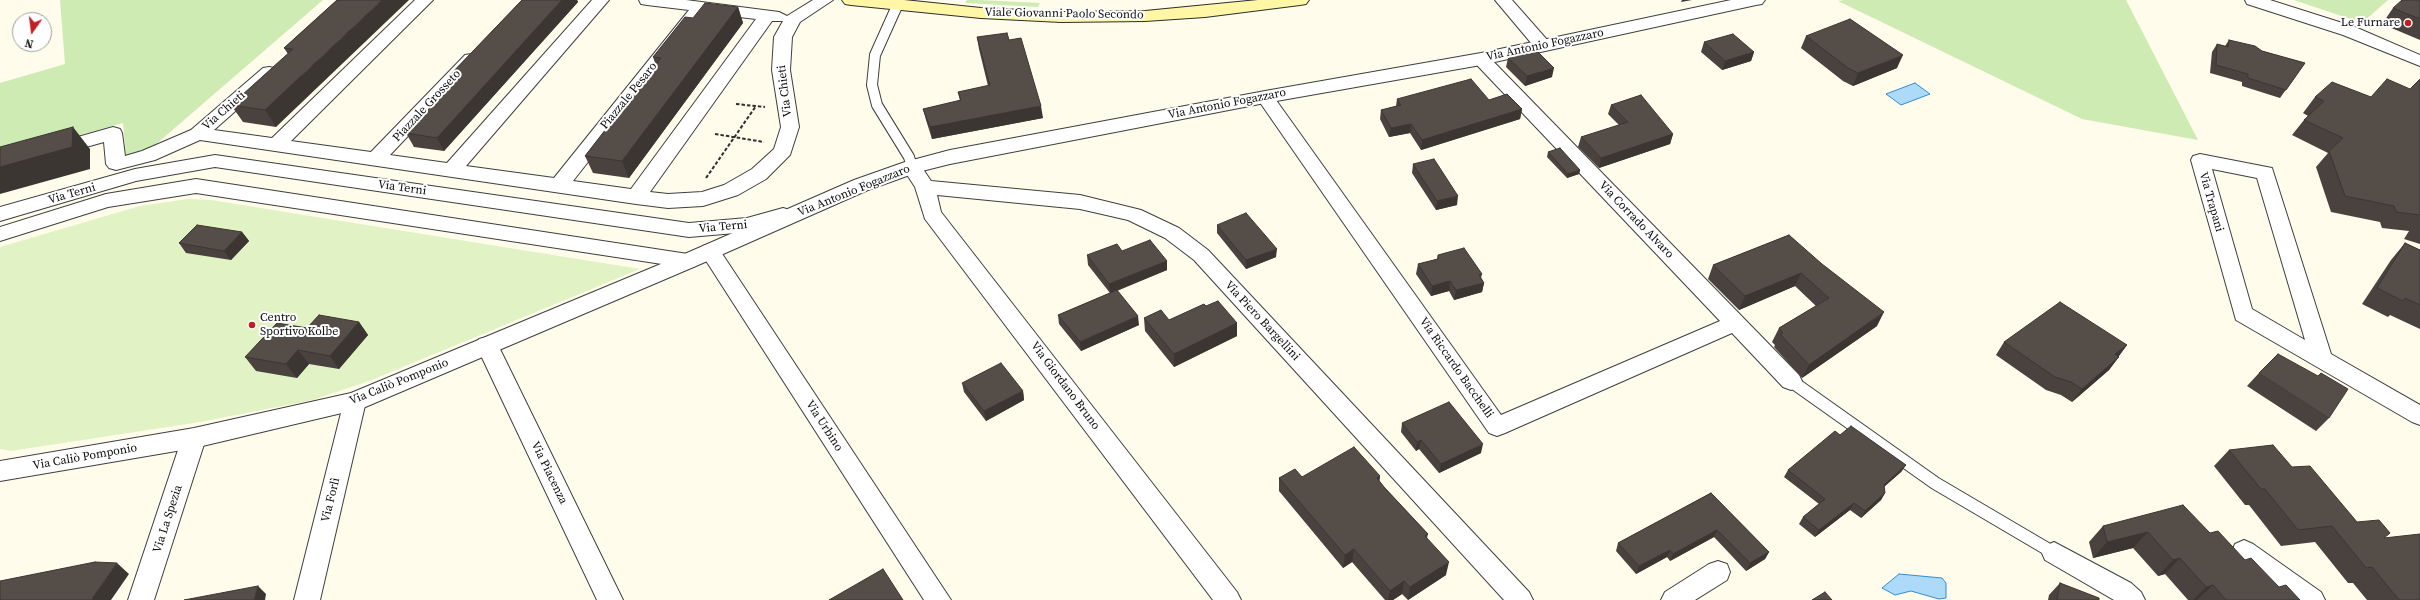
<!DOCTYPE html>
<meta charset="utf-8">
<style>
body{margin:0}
#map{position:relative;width:2420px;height:600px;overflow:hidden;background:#fffceb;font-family:"Source Serif 4",serif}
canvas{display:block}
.north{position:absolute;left:12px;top:12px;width:40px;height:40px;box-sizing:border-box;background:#fff;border:1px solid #9e9e9e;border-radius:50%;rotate:194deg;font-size:11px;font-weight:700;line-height:16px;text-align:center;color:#0c0c0c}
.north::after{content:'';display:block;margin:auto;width:14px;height:18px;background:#c21e21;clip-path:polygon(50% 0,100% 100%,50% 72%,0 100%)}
</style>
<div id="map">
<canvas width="2420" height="600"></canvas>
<div class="north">N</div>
</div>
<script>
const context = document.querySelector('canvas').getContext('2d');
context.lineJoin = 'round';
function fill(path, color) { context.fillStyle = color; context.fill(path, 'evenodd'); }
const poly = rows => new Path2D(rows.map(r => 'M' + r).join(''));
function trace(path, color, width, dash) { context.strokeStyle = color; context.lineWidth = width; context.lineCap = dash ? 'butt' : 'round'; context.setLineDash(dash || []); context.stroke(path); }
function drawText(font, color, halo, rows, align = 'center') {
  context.font = font + ' "Source Serif 4",serif'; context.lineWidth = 4; context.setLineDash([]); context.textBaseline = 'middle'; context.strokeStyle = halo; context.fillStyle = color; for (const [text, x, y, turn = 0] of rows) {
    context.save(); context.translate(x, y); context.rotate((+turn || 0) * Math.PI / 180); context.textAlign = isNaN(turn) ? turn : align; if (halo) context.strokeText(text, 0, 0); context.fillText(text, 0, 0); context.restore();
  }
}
const green = poly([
 [60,0,323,0,147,152,126,158,123,123,0,157,0,83,65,64],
 [967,0,979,0,1040,3,1038,7,965,3],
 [1845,0,2126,0,2198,140,2082,119,1838,1],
 [2294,0,2388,0,2362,23]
]);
const pitch = poly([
 [188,199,211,200,640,269,369,381,313,400,200,422,11,451,0,449,0,247,140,206]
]);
const water = poly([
 [1915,83,1930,94,1901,105,1886,94,1915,83],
 [1899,574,1942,578,1946,583,1946,598,1939,599,1911,591,1895,595,1882,588,1899,574]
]);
const path = poly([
 [736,104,765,107],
 [715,134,764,142],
 [706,178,756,106]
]);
const serviceFar1 = poly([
 [897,6,875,55,872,85,877,105,909,157,912,167]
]);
const service = poly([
 [1791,381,1935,483,2054,553]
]);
const minor = poly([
 [415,0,433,0,291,141,371,152,465,55,471,54,477,55,480,59,477,63,390,155,447,163,592,0,609,0,466,166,554,178,689,10,647,5,641,4,639,0,686,0,779,12,787,16,813,0,833,0,800,22,792,37,790,70,799,127,790,155,766,179,738,195,703,206,668,208,636,204,200,140,155,160,116,170,109,168,106,164,104,142,0,171,0,159,113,127,120,129,122,133,125,156,142,151,191,130,263,68,269,67,275,68,278,72,275,76,214,130,272,138,415,0],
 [705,13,756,19,631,189,573,181,705,13],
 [772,21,783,21,774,37,772,70,781,127,774,149,752,169,724,185,702,192,668,194,650,192,772,21],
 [1495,0,1512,0,1549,42,1552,46,1549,50,1537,50,1495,0],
 [2245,0,2270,0,2355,27,2420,55,2420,66,2343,35,2247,4,2245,0],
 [1481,54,1487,55,1799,375,1802,381,1799,387,1791,390,1783,387,1732,333,1505,433,1497,436,1489,433,1259,101,1256,97,1259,93,1271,93,1501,415,1720,321,1475,63,1472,59,1475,55,1481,54],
 [2200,154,2272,168,2331,354,2420,405,2420,425,2412,422,2236,320,2191,160,2193,156,2200,154],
 [2212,169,2257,178,2305,340,2252,309,2212,169],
 [215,155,689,223,747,218,783,208,790,210,793,215,790,220,747,232,689,237,215,167,136,181,0,221,0,207,135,169,215,155],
 [912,161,919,163,931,181,1080,195,1141,210,1179,228,1208,250,1529,592,1533,600,1504,600,1194,260,1165,238,1128,220,1080,209,937,195,941,212,1237,592,1241,600,1213,600,925,219,915,187,902,167,905,163,912,161],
 [196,179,688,254,695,256,698,261,695,266,688,268,196,193,108,207,0,241,0,227,106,194,196,179],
 [710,244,717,246,951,600,924,600,703,256,700,251,703,246,710,244],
 [487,337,495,339,498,345,623,600,597,600,476,345,479,339,487,337],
 [355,392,363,395,366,401,320,600,294,600,344,401,347,395,355,392],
 [194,429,202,431,206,438,154,600,128,600,182,438,186,431,194,429],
 [2244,540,2253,544,2321,592,2325,600,2292,600,2235,558,2232,551,2235,544,2244,540],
 [2054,542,2131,583,2141,592,2145,600,2114,600,2045,560,2042,553,2045,546,2054,542],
 [1718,561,1727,564,1730,572,1727,580,1695,600,1661,600,1665,592,1709,564,1718,561]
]);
const tertiary = poly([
 [1731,0,1765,0,1762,4,1756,5,1481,65,1265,103,950,164,918,172,868,190,696,266,363,408,194,448,0,481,0,461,194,428,351,393,680,256,854,180,905,162,950,150,1265,91,1481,53,1731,0]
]);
const secondary = poly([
 [842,0,904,0,981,8,1061,12,1145,11,1258,0,1309,0,1306,4,1300,5,1205,17,1145,21,1061,22,981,18,851,5,845,4,842,0]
]);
const wall = poly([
 [337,0,276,127,243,122,231,105,288,54,284,48],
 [522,0,577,0,578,2,444,151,414,147,406,133,454,82,450,75],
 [2420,0,2420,40,2382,24,2393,8],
 [738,7,743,23,629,178,593,173,585,156,656,66,653,57,693,18],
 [1806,36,1897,68,1853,86,1843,81,1801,48],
 [977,37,1009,40,1043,118,932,139,926,120,923,109,960,101,958,92,988,86,979,49],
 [2229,40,2262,51,2305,63,2280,98,2242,86,2242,82,2210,73,2212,52,2217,44,2225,46],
 [1704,42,1754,52,1751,61,1722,70,1701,52],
 [1508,58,1552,77,1525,86,1506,67],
 [2420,79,2420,244,2404,239,2409,231,2382,228,2380,222,2331,212,2316,167,2328,153,2292,135,2304,120,2308,116,2303,113,2315,97,2371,97,2410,89],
 [1397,99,1489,100,1522,109,1520,119,1421,150,1410,133,1389,137,1380,119,1381,110,1396,106],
 [1611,105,1673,134,1670,144,1599,168,1578,147,1581,137,1619,125,1608,114],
 [1548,152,1580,170,1579,174,1567,178,1547,157],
 [1413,164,1457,205,1436,210,1412,173],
 [1217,225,1276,257,1246,269,1217,233],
 [242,232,249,241,231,260,186,253,179,243],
 [1789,235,1877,326,1802,378,1774,347,1775,345,1772,342,1779,328,1816,306,1795,286,1739,310,1708,279,1713,265],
 [2405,243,2420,250,2420,329,2390,315,2388,317,2362,304,2391,260],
 [1122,251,1167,261,1167,270,1117,291,1139,325,1081,351,1059,324,1058,315,1110,293,1088,265,1087,255],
 [1438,255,1482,274,1481,278,1484,283,1482,292,1454,300,1449,291,1431,296,1416,274,1418,264,1437,259],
 [1206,306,1237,323,1237,336,1174,367,1145,331,1144,318,1169,320],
 [359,322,368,335,339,369,309,364,297,378,256,371,245,357,307,328],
 [2004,342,2127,345,2109,370,2072,402,2061,395,2046,390,1996,355],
 [2259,373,2329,418,2316,431,2247,386],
 [962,383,1023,391,1024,400,986,421,964,392],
 [1402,423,1481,453,1439,473,1419,449,1416,451,1401,432],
 [1840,435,1906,465,1901,472,1884,487,1885,493,1881,500,1861,518,1850,510,1815,537,1799,524,1803,517,1819,504,1784,477,1788,470],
 [2229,450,2292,467,2357,522,2385,538,2420,600,2367,600,2353,583,2348,583,2315,542,2281,546,2249,505,2245,505,2214,466],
 [1380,476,1379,482,1384,487,1428,534,1427,538,1446,575,1408,600,1402,594,1393,600,1385,600,1352,562,1343,568,1279,491,1279,478,1302,477],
 [1711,493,1769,552,1765,559,1746,571,1714,537,1670,561,1667,557,1636,574,1616,551,1618,543],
 [2103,526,2210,533,2279,587,2300,600,2188,600,2165,574,2158,576,2133,548,2093,558,2089,542],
 [2060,583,2099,600,2048,600,2049,595]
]);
const shadedWall = poly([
 [382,0,409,0,276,127,265,110],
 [562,0,577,0,578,2,444,151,437,138],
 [1682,0,1692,0,1681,2],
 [738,7,743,23,629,178,622,161],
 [1754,52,1751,61,1722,70,1725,61],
 [1903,55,1897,68,1853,86,1858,73],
 [1554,68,1552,77,1525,86,1527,76],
 [1041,106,1043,118,932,139,930,127],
 [1522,109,1520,119,1421,150,1422,140],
 [1411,124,1410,133,1389,137,1391,128],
 [73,127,90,149,90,169,0,194,0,167],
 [1673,134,1670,144,1599,168,1601,158],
 [1580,170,1579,174,1567,178,1568,174],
 [1458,196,1457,205,1436,210,1437,201],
 [242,232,249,241,231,260,224,251],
 [1277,249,1276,257,1246,269,1246,260],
 [1167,261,1167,270,1110,293,1109,284],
 [1801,273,1795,286,1739,310,1745,296],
 [1450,281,1449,291,1431,296,1432,286],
 [1484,283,1482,292,1454,300,1456,290],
 [1884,312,1877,326,1802,378,1809,365],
 [1138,316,1139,325,1081,351,1080,342],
 [359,322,368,335,339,369,330,356],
 [1237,323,1237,336,1174,367,1174,354],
 [2127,345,2117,358,2115,354],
 [298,350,309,364,297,378,286,364],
 [2119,357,2109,370,2072,402,2082,389],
 [1023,391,1024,400,986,421,984,411],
 [1421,440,1419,449,1416,451,1417,442],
 [1483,444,1481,453,1439,473,1441,464],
 [1906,465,1901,472,1879,491,1884,485],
 [1380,476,1378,489,1377,478],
 [1885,493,1881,500,1861,518,1865,511],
 [1854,503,1850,510,1815,537,1819,530],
 [1717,530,1714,537,1670,561,1673,554],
 [2148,532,2133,548,2093,558,2107,542],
 [1354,549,1352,562,1343,568,1345,555],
 [1670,550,1667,557,1636,574,1639,566],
 [1769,552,1765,559,1746,571,1750,563],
 [2180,558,2165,574,2158,576,2173,560],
 [1449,562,1446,575,1408,600,1410,587],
 [117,563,129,574,111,600,91,600],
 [1404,581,1402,594,1393,600,1388,600,1390,591],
 [2213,585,2197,600,2193,600,2206,587],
 [258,586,266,594,265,600,254,600]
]);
const building = poly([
 [337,0,382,0,265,110,231,105,293,49,284,48,337,0],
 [522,0,562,0,437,138,406,133,459,77,450,75,522,0],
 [2402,0,2420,0,2420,19,2393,8,2402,0],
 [705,3,738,7,622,161,585,156,661,58,653,57,685,17,693,18,705,3],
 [1850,19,1903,55,1858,73,1848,68,1806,36,1850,19],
 [1007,33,1009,40,1021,38,1041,106,930,127,923,109,961,100,958,92,990,85,977,37,1007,33],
 [1733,34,1754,52,1725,61,1704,42,1733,34],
 [2229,40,2255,46,2262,51,2305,63,2286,90,2248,78,2248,74,2216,65,2217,44,2228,47,2229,40],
 [1536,50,1554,68,1527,76,1508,58,1536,50],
 [1471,79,1489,100,1507,94,1522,109,1422,140,1411,124,1391,128,1381,110,1401,105,1397,99,1471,79],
 [2387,79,2410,89,2420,79,2420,215,2396,212,2394,206,2345,196,2329,151,2343,138,2304,120,2324,101,2315,97,2332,82,2371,97,2387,79],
 [1641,95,1673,134,1601,158,1581,137,1628,122,1611,105,1641,95],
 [73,127,72,147,0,167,0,147,73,127],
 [1560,148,1580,170,1568,174,1548,152,1560,148],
 [1434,159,1458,196,1437,201,1413,164,1434,159],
 [1246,213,1277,249,1246,260,1217,225,1246,213],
 [197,225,242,232,224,251,179,243,197,225],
 [1789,235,1822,264,1884,312,1809,365,1780,334,1783,333,1779,328,1829,298,1801,273,1745,296,1713,265,1789,235],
 [1150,240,1167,261,1109,284,1087,255,1117,244,1122,251,1150,240],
 [2405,243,2420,250,2420,305,2405,298,2403,301,2377,288,2405,243],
 [1464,248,1482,274,1479,275,1484,283,1456,290,1450,281,1432,286,1418,264,1438,259,1438,255,1464,248],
 [1117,290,1138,316,1080,342,1058,315,1117,290],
 [1218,301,1237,323,1174,354,1144,318,1161,310,1169,320,1204,304,1206,306,1218,301],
 [2060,302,2127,345,2115,354,2119,357,2082,389,2071,382,2055,377,2004,342,2060,302],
 [319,315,359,322,330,356,298,350,286,364,245,357,277,323,307,328,319,315],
 [2278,354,2318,376,2321,373,2348,389,2329,418,2259,373,2278,354],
 [1001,363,1023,391,984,411,962,383,1001,363],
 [1449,402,1483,444,1441,464,1421,440,1417,442,1402,423,1449,402],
 [1851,426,1906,465,1884,485,1885,493,1865,511,1854,503,1819,530,1803,517,1825,499,1788,470,1835,431,1840,435,1851,426],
 [2273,445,2292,467,2310,466,2357,522,2379,520,2390,533,2384,538,2420,534,2420,600,2399,600,2372,567,2366,568,2332,526,2298,530,2265,489,2261,489,2229,450,2273,445],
 [1354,447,1380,476,1377,478,1384,487,1428,534,1425,536,1449,562,1410,587,1404,581,1390,591,1354,549,1345,555,1279,478,1295,469,1302,477,1354,447],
 [1711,493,1769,552,1750,563,1717,530,1673,554,1670,550,1639,566,1618,543,1711,493],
 [2183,505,2210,533,2218,531,2245,560,2251,558,2279,587,2286,585,2300,600,2226,600,2213,585,2206,587,2180,558,2173,560,2148,532,2107,542,2103,526,2183,505],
 [95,562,117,563,91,600,0,600,0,581,95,562],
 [883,569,903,600,829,600,883,569],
 [2060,583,2099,598,2099,600,2057,600,2060,583],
 [258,586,254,600,184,600,258,586],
 [1825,592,1832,600,1812,600,1825,592]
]);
const markers = [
 [2408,23,4,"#c21e21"],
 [252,325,4,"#c21e21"]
];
const streetNames = [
 ["Viale Giovanni Paolo Secondo",1064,14,1],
 ["Via Antonio Fogazzaro",1545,45,-12],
 ["Via Chieti",785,91,-97],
 ["Piazzale Pesaro",629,96,-51],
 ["Via Antonio Fogazzaro",1227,104,-11],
 ["Piazzale Grosseto",427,106,-47],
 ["Via Chieti",224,111,-41],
 ["Via Terni",402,188,8],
 ["Via Antonio Fogazzaro",854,191,-22],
 ["Via Terni",72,194,-16],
 ["Via Trapani",2211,202,74],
 ["Via Corrado Alvaro",1636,220,46],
 ["Via Terni",723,227,-5],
 ["Via Piero Bargellini",1262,321,47],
 ["Via Riccardo Bacchelli",1456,368,55],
 ["Via Caliò Pomponio",399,382,-22],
 ["Via Giordano Bruno",1065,386,53],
 ["Via Urbino",824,426,57],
 ["Via Caliò Pomponio",85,457,-10],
 ["Via Piacenza",549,473,64],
 ["Via Forlì",331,500,-76],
 ["Via La Spezia",168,519,-72]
];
const poiNames = [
 ["Le Furnare",2400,23],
 ["Centro",260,318,"left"],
 ["Sportivo Kolbe",260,332,"left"]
];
fill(green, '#ceebb3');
fill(pitch, '#e1f2c5');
fill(water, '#addaf9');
trace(water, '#308ed3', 1);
trace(serviceFar1, '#3f3f3f', 12);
trace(service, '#3f3f3f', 14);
trace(minor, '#3f3f3f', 2);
trace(tertiary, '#3f3f3f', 2);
trace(secondary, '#2e2e2e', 2);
trace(path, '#2e2e2e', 2, [3.5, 2]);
trace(serviceFar1, '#fff', 10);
trace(service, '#fff', 12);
fill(minor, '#fff');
fill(tertiary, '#fff');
fill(secondary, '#fff7a6');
fill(wall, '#49423e');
fill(shadedWall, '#3c3632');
fill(building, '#554d48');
trace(building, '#3c3632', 1);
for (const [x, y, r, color] of markers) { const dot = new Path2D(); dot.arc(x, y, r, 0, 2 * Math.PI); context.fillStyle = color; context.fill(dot); trace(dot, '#fff', 1.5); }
drawText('12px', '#0c0c0c', '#fff', streetNames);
drawText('12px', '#0c0c0c', '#fff', poiNames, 'right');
</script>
